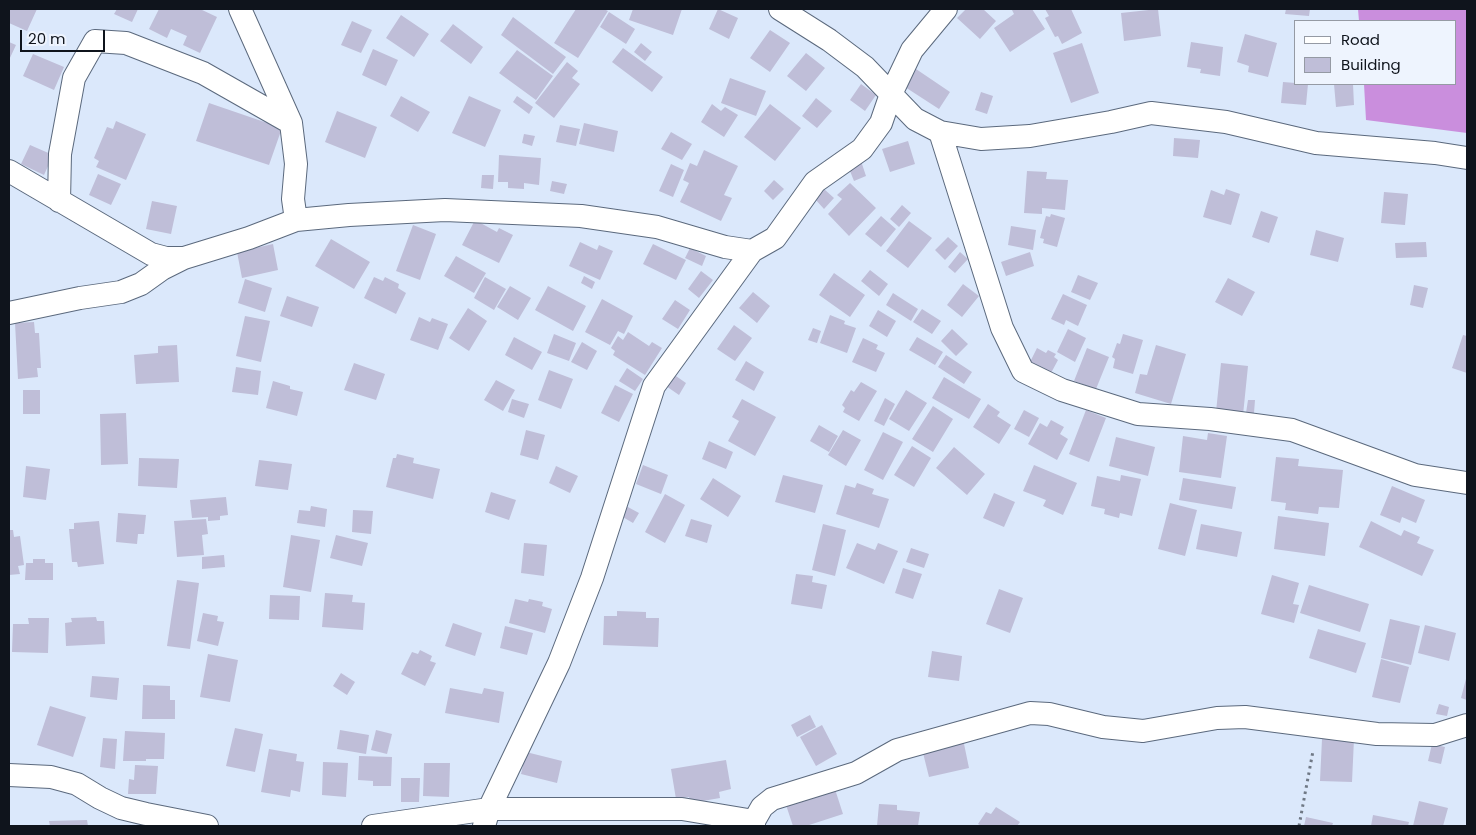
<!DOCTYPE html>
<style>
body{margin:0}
#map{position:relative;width:1476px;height:835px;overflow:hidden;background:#dbe8fb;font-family:Poppins,sans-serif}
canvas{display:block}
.frame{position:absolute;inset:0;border:10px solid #0f141c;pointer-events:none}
.legend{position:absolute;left:1294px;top:20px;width:162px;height:65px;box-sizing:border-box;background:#eef4fe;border:1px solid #959aa4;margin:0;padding:6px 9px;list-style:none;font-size:15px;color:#0f141c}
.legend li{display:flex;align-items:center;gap:10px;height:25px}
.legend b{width:25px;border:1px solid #959aa4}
.scale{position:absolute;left:20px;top:30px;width:85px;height:22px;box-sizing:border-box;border:2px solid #0f141c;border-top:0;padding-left:6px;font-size:15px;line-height:18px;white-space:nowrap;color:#0f141c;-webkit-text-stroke:4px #eef4fe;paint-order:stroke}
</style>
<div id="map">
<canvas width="1476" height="835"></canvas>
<div class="frame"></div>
<ul class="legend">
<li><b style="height:6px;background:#fff"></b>Road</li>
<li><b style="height:14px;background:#bfbed8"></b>Building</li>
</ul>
<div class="scale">20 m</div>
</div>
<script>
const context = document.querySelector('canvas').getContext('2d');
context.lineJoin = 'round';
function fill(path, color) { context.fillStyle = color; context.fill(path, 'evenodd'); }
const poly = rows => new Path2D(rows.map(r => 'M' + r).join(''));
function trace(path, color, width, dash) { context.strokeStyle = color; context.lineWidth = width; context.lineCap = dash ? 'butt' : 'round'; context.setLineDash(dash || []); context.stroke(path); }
const forest = poly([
 [1358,9,1467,9,1467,133,1366,120,1364,84,1455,84,1455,21,1359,21]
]);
const building = poly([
 [9,9,37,9,27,31,9,23],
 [117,9,138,9,132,22,114,14],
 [159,9,200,9,217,17,200,53,183,45,187,36,171,29,167,38,149,29],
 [576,9,604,9,608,11,578,58,554,43],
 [633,9,682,9,673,35,629,20],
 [718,9,738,18,729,39,709,29],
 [966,9,983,9,996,21,980,39,957,18],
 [1014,9,1032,9,1045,29,1010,52,994,28,1014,14,1012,10],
 [1045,9,1071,9,1082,33,1062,44,1058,36,1055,37,1045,18,1049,16],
 [1158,9,1161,36,1124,41,1121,13],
 [1286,9,1310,9,1309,16,1285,14],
 [609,12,635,29,626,44,600,27],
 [401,15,429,34,414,57,386,38],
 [513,17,566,57,553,74,501,35],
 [352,21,372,30,361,53,341,45],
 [453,24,483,47,471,64,440,41],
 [770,30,790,43,770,72,750,58],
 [1245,34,1277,43,1268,77,1248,72,1249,66,1237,62],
 [9,42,16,45,9,60],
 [1191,42,1223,47,1220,76,1200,73,1201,69,1187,67],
 [641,43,652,52,645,61,634,52],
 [1082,43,1099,93,1071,103,1053,53],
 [623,48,663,77,652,92,612,62],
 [373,49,398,60,386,86,362,75],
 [517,50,553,76,536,100,499,73],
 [806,53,825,68,806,91,787,76],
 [33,54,64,67,54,90,23,76],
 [567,62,578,71,572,78,580,84,554,118,535,103],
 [916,69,950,92,939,109,905,87],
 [730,78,766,91,756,116,721,103],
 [1283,82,1308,84,1306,105,1281,103],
 [861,84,876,95,865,111,850,100],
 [1334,84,1353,84,1354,105,1336,107],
 [981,92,993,96,987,114,975,110],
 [401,96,430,112,418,132,390,116],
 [469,96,501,110,485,147,452,133],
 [517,96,533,107,529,114,513,102],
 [816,98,832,111,817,128,802,116],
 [209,103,282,128,269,165,196,141],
 [712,104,721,111,725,107,738,115,724,137,701,122],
 [770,104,801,128,775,161,744,137],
 [337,111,377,127,365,158,325,142],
 [116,121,146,134,126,180,96,167,99,161,94,158,107,127,113,129],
 [584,123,618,131,614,152,579,144],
 [560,125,580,129,576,146,556,142],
 [671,132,692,144,682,160,661,149],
 [524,134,535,136,532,146,522,143],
 [1174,138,1200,140,1198,158,1173,156],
 [908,141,915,164,890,172,882,149],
 [30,145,53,155,44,175,21,164],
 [704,150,738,166,724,195,732,198,721,221,680,202,689,183,683,180,690,163,697,166],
 [499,155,541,158,539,185,524,183,524,189,508,188,508,182,498,182],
 [861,161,866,176,854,181,848,166],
 [671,164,684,170,673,197,659,191],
 [1027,171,1047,172,1046,179,1068,180,1065,210,1042,208,1042,214,1024,213],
 [98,174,121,184,111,205,89,195],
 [482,175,494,175,493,189,481,188],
 [774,180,784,189,773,200,764,191],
 [552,181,567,184,564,194,550,191],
 [850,183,876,208,849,236,828,214,842,199,837,195],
 [824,189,834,198,824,209,815,199],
 [1226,189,1240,194,1231,225,1203,217,1211,190,1224,195],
 [1384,192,1408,194,1405,225,1381,223],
 [152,201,177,206,171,234,146,229],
 [902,205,911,213,899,227,890,219],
 [1261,211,1278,217,1269,243,1252,237],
 [1051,214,1065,218,1057,247,1043,243,1044,239,1040,238,1046,216,1050,217],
 [881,216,896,229,881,247,865,234],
 [475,220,497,232,499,228,513,235,499,263,462,245],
 [909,221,932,238,908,268,886,251],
 [413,225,436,234,420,280,396,271],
 [1011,226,1036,230,1033,250,1008,245],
 [1316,230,1344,238,1338,262,1310,255],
 [948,237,958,246,945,260,935,250],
 [331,239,370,262,354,289,315,266],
 [580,242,597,250,599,245,613,251,600,280,569,266],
 [1426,242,1427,257,1396,258,1395,243],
 [273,244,278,270,242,278,237,252],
 [653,244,686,260,676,280,643,264],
 [690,248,706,256,702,266,685,258],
 [960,252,968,259,955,273,948,267],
 [1030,252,1034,266,1006,276,1001,262],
 [456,256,486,273,474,293,444,276],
 [870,270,888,284,879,296,861,281],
 [701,271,713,280,699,298,688,289],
 [834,273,865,295,850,317,819,295],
 [1078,275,1098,283,1090,300,1071,292],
 [584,276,595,282,592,289,581,283],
 [374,277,383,281,385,277,399,284,398,288,406,293,396,314,364,298],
 [485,277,506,289,494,310,474,298],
 [1228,278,1255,292,1242,316,1215,302],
 [245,279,272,288,265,312,238,303],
 [963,284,979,296,962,317,947,305],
 [1414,285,1428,288,1423,308,1410,305],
 [510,286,531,298,518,320,497,307],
 [548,286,586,306,573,331,535,310],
 [753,292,770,306,757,323,739,308],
 [893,293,918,309,911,321,886,305],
 [1063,294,1087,305,1078,326,1066,320,1064,325,1051,319],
 [287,296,319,307,312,327,280,316],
 [602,299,633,316,624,334,618,331,610,345,585,332],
 [675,300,690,310,678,329,662,319],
 [468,308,487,321,469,351,449,338],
 [922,309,941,321,932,334,913,322],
 [878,310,896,321,887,337,869,326],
 [830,315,845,321,844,324,856,328,847,353,820,343],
 [245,316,270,321,261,362,236,356],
 [419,317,430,322,432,318,448,324,438,350,410,340],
 [34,322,35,333,39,333,41,368,37,368,38,377,18,379,15,323],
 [734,325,752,338,735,361,717,349],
 [813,328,821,331,817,343,808,340],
 [952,329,968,344,956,356,941,341],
 [1068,329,1086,338,1075,362,1057,352],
 [628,332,649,346,652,342,662,348,645,375,613,355,615,351,611,348,618,336,623,340],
 [554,334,576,343,569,361,547,353],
 [1123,334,1143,340,1133,374,1113,368,1115,359,1112,357,1117,343,1120,344],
 [1463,335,1467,336,1467,373,1452,368],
 [514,337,542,352,532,370,505,355],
 [917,337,943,352,935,365,909,350],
 [863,338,878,345,876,349,885,353,876,372,852,362],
 [582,342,597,351,587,370,571,362],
 [177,345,179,382,136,384,134,355,158,353,158,346],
 [1156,345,1186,354,1171,404,1135,393,1140,374,1147,375],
 [1037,348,1046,353,1048,350,1056,354,1054,357,1058,360,1051,373,1030,362],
 [1087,348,1109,357,1096,389,1074,381],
 [946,355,972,372,964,384,938,367],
 [746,361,764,372,754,391,735,380],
 [354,363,385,374,376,400,344,390],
 [1221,363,1248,366,1243,415,1216,412],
 [236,367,261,371,258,395,232,392],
 [627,368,643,379,635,391,619,381],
 [549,370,573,379,561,409,538,400],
 [673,374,686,383,679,395,666,386],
 [944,377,981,399,969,419,932,398],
 [496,380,515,390,503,411,484,400],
 [273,381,290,386,290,389,303,392,297,416,266,408],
 [861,382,877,391,859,421,843,412,845,408,842,405,851,390,854,392],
 [615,385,633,394,619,422,601,413],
 [23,390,40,390,40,414,23,414],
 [906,390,927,403,909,431,889,419],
 [885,398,895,404,884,426,874,421],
 [512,399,529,404,524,418,508,412],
 [742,399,776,417,755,456,728,441,739,421,732,417],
 [1248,400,1255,400,1254,413,1246,413],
 [988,404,1000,412,997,416,1011,425,999,444,973,427],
 [933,406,953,419,933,452,912,439],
 [1024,410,1039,418,1029,437,1014,429],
 [1086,410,1106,418,1089,462,1069,454],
 [126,413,128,464,101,465,100,414],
 [1051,420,1064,427,1060,434,1068,439,1057,460,1028,444,1040,423,1047,427],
 [819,425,838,436,829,452,810,441],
 [526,430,545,435,538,460,520,455],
 [843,430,861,440,846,466,828,455],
 [883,432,903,442,883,480,864,470],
 [1208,433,1227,436,1221,478,1179,472,1183,436,1207,440],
 [1116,437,1155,447,1148,476,1109,466],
 [709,441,733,452,726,469,702,459],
 [912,446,931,458,914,487,894,475],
 [954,447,985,474,967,495,936,468],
 [397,454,414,458,413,463,440,469,433,499,386,487,393,458,396,458],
 [1276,457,1299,459,1298,466,1343,470,1339,508,1319,507,1318,514,1285,510,1286,503,1271,501],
 [139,458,179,459,177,488,138,486],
 [259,460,292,464,288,490,255,486],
 [643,465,668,475,661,494,636,484],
 [1034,465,1077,483,1063,515,1043,506,1046,500,1023,491],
 [26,466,50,469,46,500,23,497],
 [556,466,578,476,570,493,549,483],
 [783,475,823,485,815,513,775,502],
 [1121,475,1141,479,1132,516,1120,513,1119,518,1104,514,1105,509,1091,506,1097,476,1120,481],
 [713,478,741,496,728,517,700,499],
 [1183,478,1236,487,1232,509,1179,500],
 [857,483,874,489,872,494,889,499,879,528,836,514,845,485,855,488],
 [1392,486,1425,500,1416,523,1402,517,1400,523,1380,515],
 [491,492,516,500,509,520,485,512],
 [994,493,1015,502,1004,527,983,518],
 [665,494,685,505,665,543,645,532],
 [226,497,228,515,220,516,220,520,208,521,208,517,192,518,190,500],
 [1170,503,1197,510,1185,556,1158,549],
 [311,506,327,509,325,527,297,523,299,510,310,511],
 [626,506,639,513,633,523,621,516],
 [353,510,373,511,371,534,352,532],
 [118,513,146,515,144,534,138,534,137,544,116,542],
 [1278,516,1329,523,1325,556,1274,549],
 [206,519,208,534,202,535,204,555,177,557,174,521],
 [691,519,712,525,707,543,685,536],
 [99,521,104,564,78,567,77,562,72,562,69,529,74,529,74,523],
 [1371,521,1401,536,1404,530,1420,537,1417,543,1434,550,1422,576,1359,547],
 [823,524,846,530,835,576,812,570],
 [1201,524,1242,532,1237,557,1196,549],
 [9,530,13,530,14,537,20,536,24,565,18,566,20,574,9,575],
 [291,535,320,540,311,592,283,587],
 [336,535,368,543,362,566,330,558],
 [524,543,547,545,544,576,521,573],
 [857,543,875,550,878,543,898,551,884,584,846,568],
 [911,548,929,554,924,568,906,562],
 [224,555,225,567,202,569,202,557],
 [33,559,45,559,45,563,53,563,53,580,25,580,26,563,33,563],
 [903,568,922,574,913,599,895,593],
 [796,574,813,576,812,582,827,585,822,609,791,604],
 [1272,575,1299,583,1293,604,1299,605,1294,623,1261,614],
 [177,580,199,583,190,649,167,646],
 [1309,585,1369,604,1360,632,1300,613],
 [999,589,1023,598,1010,633,986,624],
 [325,593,353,595,352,602,365,603,363,630,322,627],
 [270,595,300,596,299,620,269,619],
 [515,599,528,602,529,599,543,602,542,606,552,609,545,633,509,623],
 [617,611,646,612,646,618,659,618,658,647,603,645,604,616,617,616],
 [203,613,218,616,217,621,224,622,218,646,197,641],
 [96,617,97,621,104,621,105,644,66,646,65,623,72,622,71,618],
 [28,618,49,618,48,653,12,652,13,624,29,624],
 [1390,619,1420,626,1411,665,1381,658],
 [453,623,482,633,475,656,445,646],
 [1425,625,1456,633,1449,661,1418,653],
 [505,626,533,633,527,655,500,648],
 [1318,629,1366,643,1356,673,1309,658],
 [420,650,432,656,430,661,436,663,425,686,401,674,412,652,418,654],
 [932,651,962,656,959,681,928,677],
 [208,654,238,660,230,702,200,697],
 [1381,659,1409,667,1400,703,1372,697],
 [341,673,355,682,347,695,333,686],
 [1467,675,1467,700,1461,698],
 [92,676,119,678,117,700,90,697],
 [143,685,170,686,170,700,175,700,175,719,142,719],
 [450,688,482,694,484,688,504,692,499,723,445,713],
 [1439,704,1449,707,1447,716,1436,714],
 [50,706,86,717,73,757,37,745],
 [810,715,816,727,797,737,791,725],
 [822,725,837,754,816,766,800,737],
 [235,728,263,734,255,772,226,766],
 [340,730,369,735,366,754,337,749],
 [376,730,392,734,387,754,371,750],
 [125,731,165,733,164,759,146,759,146,761,123,761],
 [103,738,117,739,115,769,100,767],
 [963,739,969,768,929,777,922,749],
 [1322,739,1354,739,1352,782,1320,781],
 [1432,744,1445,747,1441,764,1428,761],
 [269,749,297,754,296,761,304,762,300,792,291,790,290,797,261,792],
 [526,752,562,761,557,783,521,774],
 [359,756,392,757,391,786,373,786,373,781,358,780],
 [726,760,731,789,719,792,720,798,691,803,689,797,676,799,671,769],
 [323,762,348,763,346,797,322,795],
 [424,763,450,763,449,797,423,796],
 [135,765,158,766,156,794,128,794,129,779,134,780],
 [401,778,420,778,419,802,401,802],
 [833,783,843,814,806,826,793,826,784,799],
 [1419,801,1448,808,1443,826,1413,826],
 [879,804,897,805,897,810,920,812,918,826,877,826],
 [996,807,1020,822,1017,826,982,826,978,824,986,812,991,814],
 [1373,815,1409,822,1408,826,1371,826],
 [1306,817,1333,823,1332,826,1304,826],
 [87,820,88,826,50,826,49,821]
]);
const path = poly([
 [1299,826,1313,751]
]);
const minor = poly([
 [240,9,291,123,296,164,293,199,296,220],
 [780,9,829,40,865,67,915,119,940,132,981,139,1030,136,1111,122,1151,113,1226,122,1316,143,1435,153,1467,158],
 [940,132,1002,328,1023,371,1062,390,1138,414,1210,419,1292,430,1415,475,1467,483],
 [9,171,151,254,166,258,184,258],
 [59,201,60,154,74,78,95,41,126,43,203,73,291,123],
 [9,313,80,298,121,292,141,284,162,269,184,258,249,238,296,220,349,215,445,210,581,216,657,227,725,247,752,251,775,238,815,182,862,149,881,123,891,94,912,50,946,9],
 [9,775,51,777,77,784,100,798,121,808,146,814,207,826],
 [373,826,489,809,682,809,754,821],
 [484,826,489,809,559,663,592,578,654,386,752,251],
 [754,826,754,821,762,807,772,799,856,773,897,750,1030,713,1049,714,1103,727,1143,731,1217,718,1245,717,1377,734,1435,735,1467,725]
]);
fill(forest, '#ca8edd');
fill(building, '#bfbed8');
trace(minor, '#5b697d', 24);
trace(path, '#6f7885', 3, [2.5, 4]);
trace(minor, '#fff', 22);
</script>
